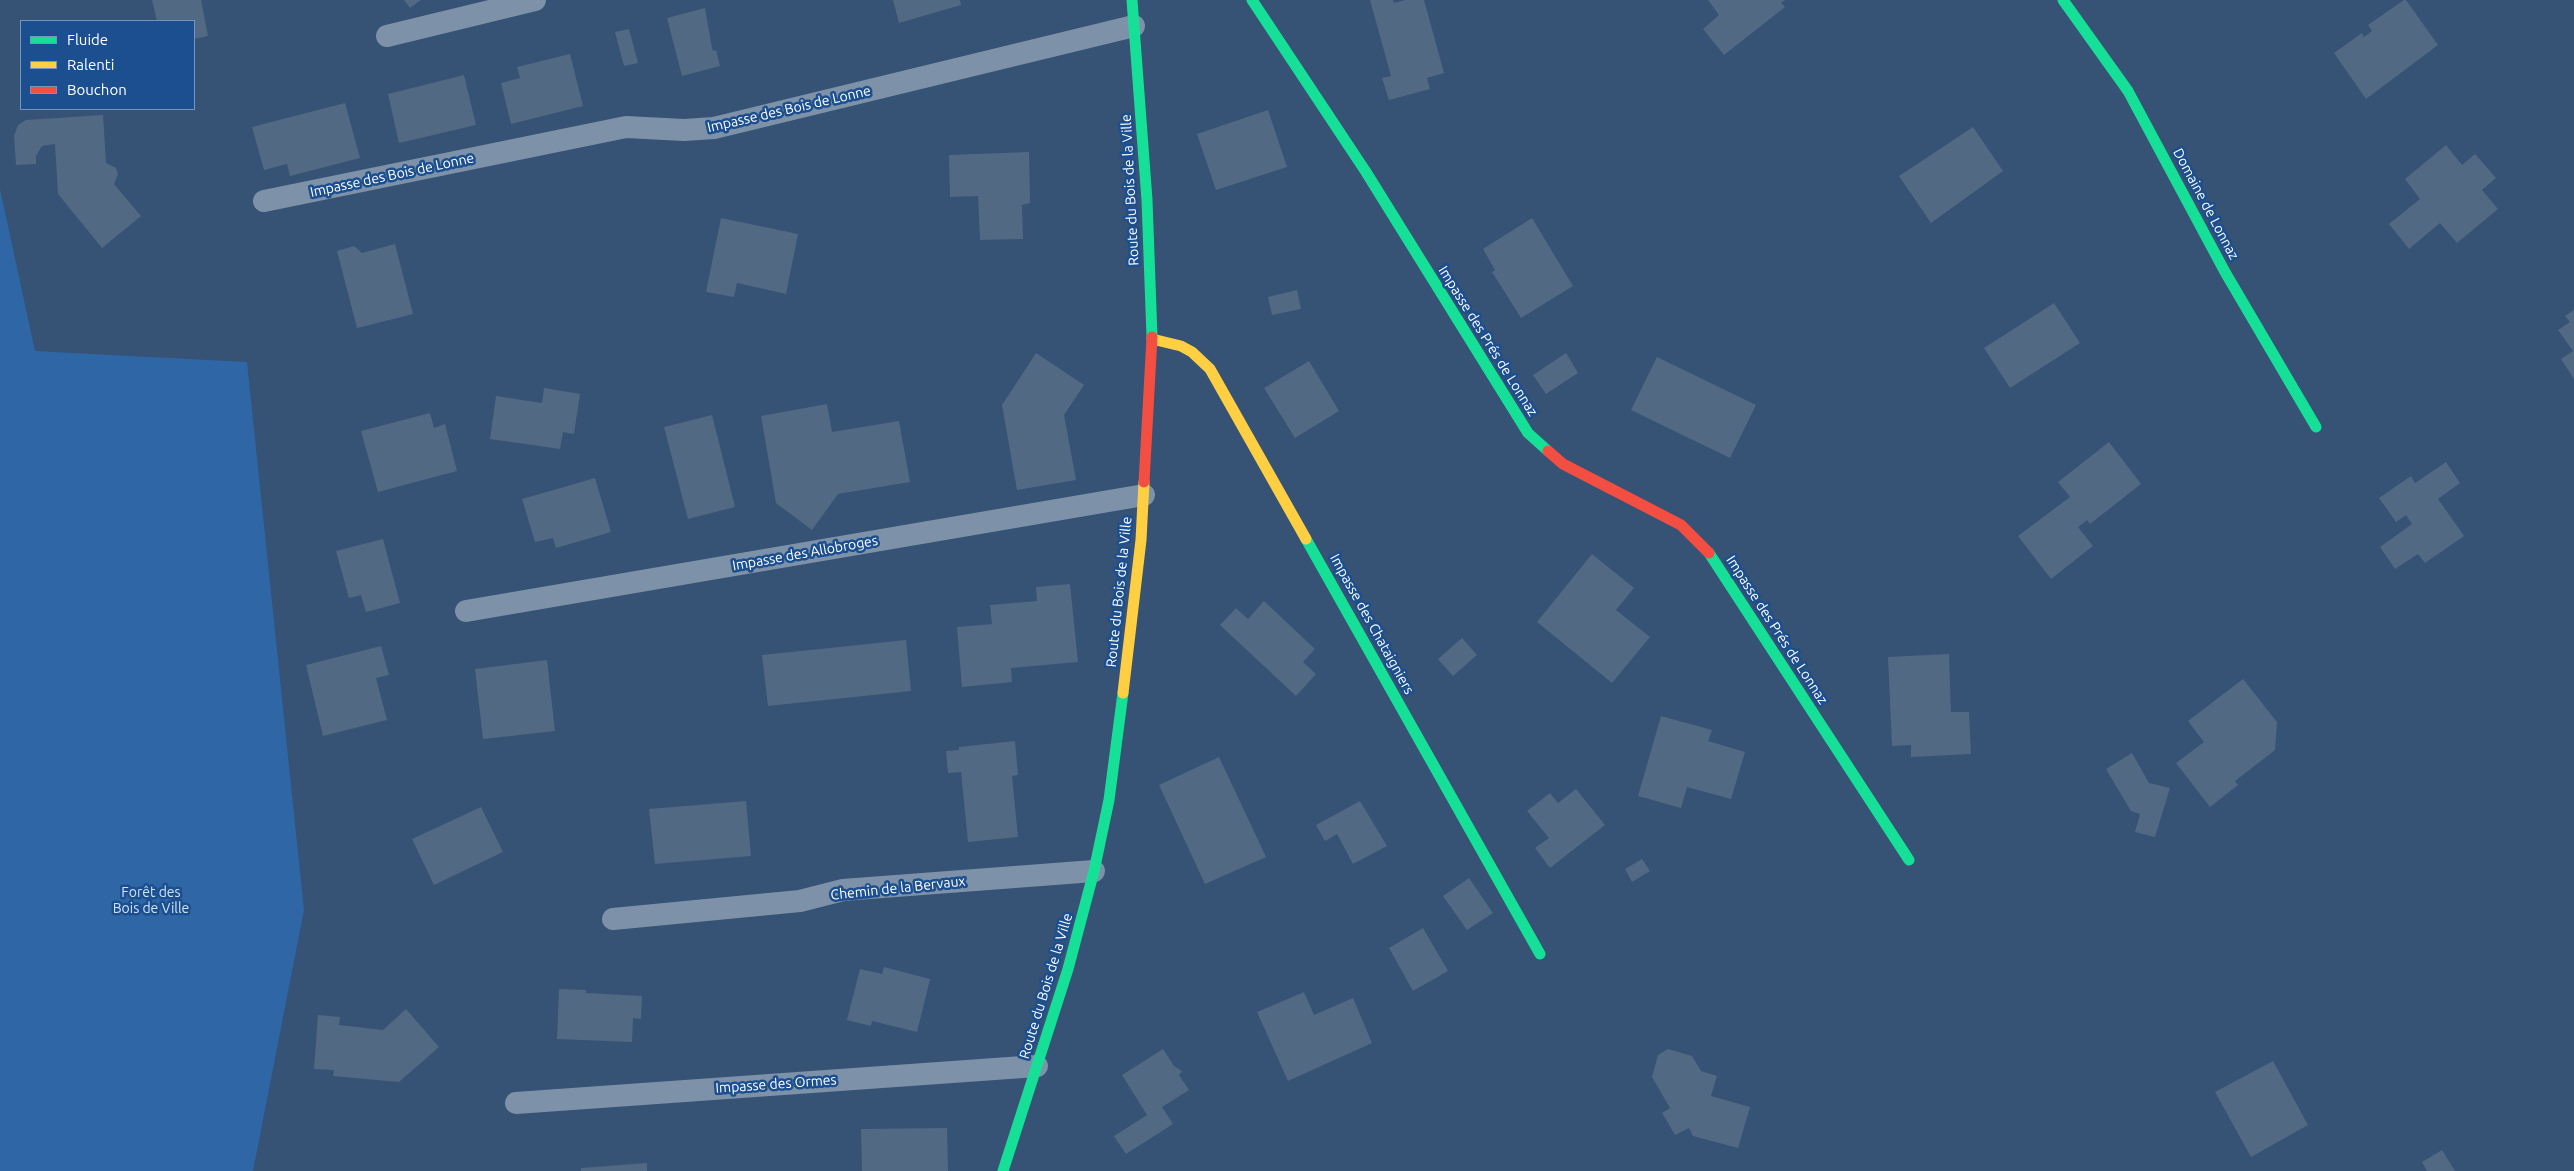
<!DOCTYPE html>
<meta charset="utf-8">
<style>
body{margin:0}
#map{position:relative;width:2574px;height:1171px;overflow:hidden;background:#365274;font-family:Ubuntu,sans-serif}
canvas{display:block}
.legend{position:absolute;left:20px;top:20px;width:175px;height:90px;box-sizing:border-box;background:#1b4f8f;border:1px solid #7695bc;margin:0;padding:6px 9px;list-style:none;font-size:15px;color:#fff}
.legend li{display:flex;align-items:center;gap:10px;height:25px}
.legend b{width:25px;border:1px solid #7695bc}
</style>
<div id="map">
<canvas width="2574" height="1171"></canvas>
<ul class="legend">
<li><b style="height:6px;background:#16e098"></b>Fluide</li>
<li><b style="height:6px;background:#ffcf43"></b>Ralenti</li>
<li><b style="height:6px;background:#f24e42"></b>Bouchon</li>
</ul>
</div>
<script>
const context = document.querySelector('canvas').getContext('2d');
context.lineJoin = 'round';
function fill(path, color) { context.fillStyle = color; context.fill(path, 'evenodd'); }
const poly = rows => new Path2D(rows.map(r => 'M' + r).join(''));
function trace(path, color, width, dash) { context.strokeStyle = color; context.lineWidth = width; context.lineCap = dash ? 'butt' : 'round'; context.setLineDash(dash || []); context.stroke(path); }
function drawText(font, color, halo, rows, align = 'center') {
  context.font = font + ' Ubuntu,sans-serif'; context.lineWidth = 5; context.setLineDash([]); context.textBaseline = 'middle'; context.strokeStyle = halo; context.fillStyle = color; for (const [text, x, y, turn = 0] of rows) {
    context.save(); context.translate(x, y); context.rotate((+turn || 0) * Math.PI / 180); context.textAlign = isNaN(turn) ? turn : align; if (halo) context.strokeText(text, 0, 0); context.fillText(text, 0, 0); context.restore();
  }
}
const green = poly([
 [0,189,35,351,247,362,304,910,253,1171,0,1171]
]);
const building = poly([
 [152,0,201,0,208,36,194,39,194,21,157,21],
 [404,0,421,0,410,8],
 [893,0,960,0,961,5,899,23],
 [1370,0,1393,0,1394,3,1405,0,1424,0,1444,73,1427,78,1430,89,1389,100,1382,78,1391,76],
 [1708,0,1785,0,1781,3,1785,7,1724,55,1703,29,1719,15],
 [2404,0,2406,0,2438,45,2366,99,2334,53,2362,33,2364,37,2372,31,2368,25],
 [705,8,712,48,713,51,716,50,720,66,682,76,667,18],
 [629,29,638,63,624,66,615,32],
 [570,54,583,106,511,124,501,83,520,78,517,67],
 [464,75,476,125,399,143,388,94],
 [345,103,360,158,290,176,287,164,264,170,252,127],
 [1268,110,1287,167,1216,190,1197,134],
 [103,115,106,163,116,168,118,174,114,184,141,216,102,248,58,194,55,144,42,146,36,156,36,164,16,165,14,136,18,125,26,120],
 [1973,127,2003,171,1931,223,1899,176],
 [2446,145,2462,165,2475,154,2496,178,2482,190,2498,209,2457,243,2440,223,2409,249,2389,224,2420,199,2405,179],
 [1029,152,1030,203,1022,205,1023,239,980,240,978,196,950,197,949,155],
 [721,218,798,234,786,294,737,283,734,297,706,292],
 [1532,218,1573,286,1521,318,1492,272,1495,270,1483,249],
 [395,244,413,314,357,328,337,251,354,246,362,253],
 [1297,290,1301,309,1272,315,1268,297],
 [2054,303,2080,343,2010,388,1984,348],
 [2574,310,2574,379,2561,359,2573,351,2558,330,2570,322,2565,316],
 [1036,353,1084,385,1064,415,1076,480,1017,490,1002,405],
 [1566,353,1578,373,1546,394,1533,375],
 [1657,357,1756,405,1730,458,1631,410],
 [1309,361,1339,411,1295,438,1264,388],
 [544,388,580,394,574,434,563,432,560,449,490,439,496,396,542,403],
 [827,404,832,432,899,421,910,482,838,494,812,530,776,503,761,416],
 [430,413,434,428,445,424,457,471,378,492,361,431],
 [712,415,735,507,688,519,664,427],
 [2109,442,2141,484,2090,524,2087,520,2078,527,2093,546,2051,579,2018,536,2070,497,2058,482],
 [2446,462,2460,483,2438,499,2464,536,2425,563,2418,554,2395,569,2380,547,2412,524,2406,515,2396,522,2379,498,2411,476,2415,483],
 [595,478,611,532,556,548,553,538,535,542,522,499],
 [383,539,400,603,366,612,361,595,349,598,336,551],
 [1592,554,1634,588,1616,610,1650,637,1612,683,1537,622],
 [1070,584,1078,662,1011,668,1012,682,962,687,957,627,992,624,990,605,1037,601,1036,587],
 [1264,601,1315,649,1303,662,1316,674,1296,696,1220,625,1236,608,1248,619],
 [1462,638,1477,655,1453,676,1438,659],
 [906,640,911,691,768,706,762,655],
 [381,646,389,675,376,678,387,720,323,736,306,665],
 [1949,654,1951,712,1969,712,1971,754,1911,757,1911,745,1892,746,1888,657],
 [547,660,555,731,483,739,475,669],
 [2243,679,2277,722,2275,750,2235,781,2238,785,2210,807,2176,763,2204,742,2188,721],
 [1661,716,1712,730,1708,741,1745,752,1731,799,1687,787,1681,808,1638,796],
 [1015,741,1018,775,1012,776,1018,837,968,842,961,772,948,773,946,751,959,750,959,747],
 [2132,753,2149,783,2170,788,2155,837,2135,832,2140,814,2131,811,2106,769],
 [1219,757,1266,857,1205,884,1159,785],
 [1576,789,1605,825,1550,868,1535,848,1549,838,1527,811,1550,793,1558,803],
 [746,801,751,856,655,864,649,809],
 [1360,801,1387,846,1353,864,1337,834,1325,841,1316,825],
 [481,807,503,852,434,885,412,839],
 [1642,859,1650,871,1632,882,1625,869],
 [1469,878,1493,913,1467,930,1443,896],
 [1423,928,1448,971,1413,991,1389,948],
 [884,967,930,979,917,1032,872,1021,871,1026,847,1020,860,969,882,974],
 [559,989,586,990,586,993,642,996,641,1019,633,1018,632,1042,557,1039],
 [1304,992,1314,1015,1353,998,1372,1043,1288,1081,1257,1012],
 [406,1009,439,1047,399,1082,333,1076,334,1070,314,1069,318,1015,340,1017,339,1025,383,1030],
 [1163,1049,1174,1066,1182,1071,1179,1075,1189,1090,1162,1107,1173,1124,1126,1154,1114,1136,1147,1115,1122,1075],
 [1668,1049,1692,1056,1701,1071,1717,1076,1711,1096,1750,1107,1738,1148,1693,1136,1689,1128,1675,1135,1662,1113,1670,1108,1652,1077,1658,1055],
 [2273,1061,2308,1125,2251,1157,2215,1092],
 [947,1128,948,1171,862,1171,861,1129],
 [2442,1150,2455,1171,2427,1171,2422,1162],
 [647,1163,647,1171,581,1171,581,1168]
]);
const lane = poly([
 [387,36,535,0],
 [264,201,626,127,684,130,714,128,1134,26],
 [466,611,1144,495],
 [613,919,800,901,843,890,1094,871],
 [516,1103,1037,1066]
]);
const fast = poly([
 [1132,0,1147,200,1152,337],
 [1252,0,1366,172,1528,433,1548,451],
 [2063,0,2128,91,2225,272,2316,427],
 [1306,539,1540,954],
 [1709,553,1909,860],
 [1003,1171,1068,969,1094,871,1109,800,1123,693]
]);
const slow = poly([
 [1152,339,1181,346,1192,352,1210,369,1306,539],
 [1123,693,1141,540,1144,482]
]);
const jam = poly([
 [1548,451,1563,464,1681,525,1709,553],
 [1144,482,1152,337]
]);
const streetNames = [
 ["Impasse des Bois de Lonne",789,109,-13],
 ["Impasse des Bois de Lonne",392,175,-12],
 ["Route du Bois de la Ville",1130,190,-93],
 ["Domaine de Lonnaz",2206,204,62],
 ["Impasse des Prés de Lonnaz",1488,341,58],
 ["Impasse des Allobroges",805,553,-10],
 ["Route du Bois de la Ville",1119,592,-84],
 ["Impasse des Chataigniers",1372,624,61],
 ["Impasse des Prés de Lonnaz",1777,630,57],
 ["Chemin de la Bervaux",898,888,-6],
 ["Route du Bois de la Ville",1046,986,-73],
 ["Impasse des Ormes",776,1084,-4]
];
const parkNames = [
 ["Forêt des",151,892],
 ["Bois de Ville",151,908]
];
fill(green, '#2f66a5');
fill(building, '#526984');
trace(lane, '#7d92a8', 22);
trace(fast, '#16e098', 11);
trace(slow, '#ffcf43', 11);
trace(jam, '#f24e42', 11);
drawText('14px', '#fff', '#1b4f8f', streetNames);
drawText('14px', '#cfe3fa', '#1b4f8f', parkNames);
</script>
